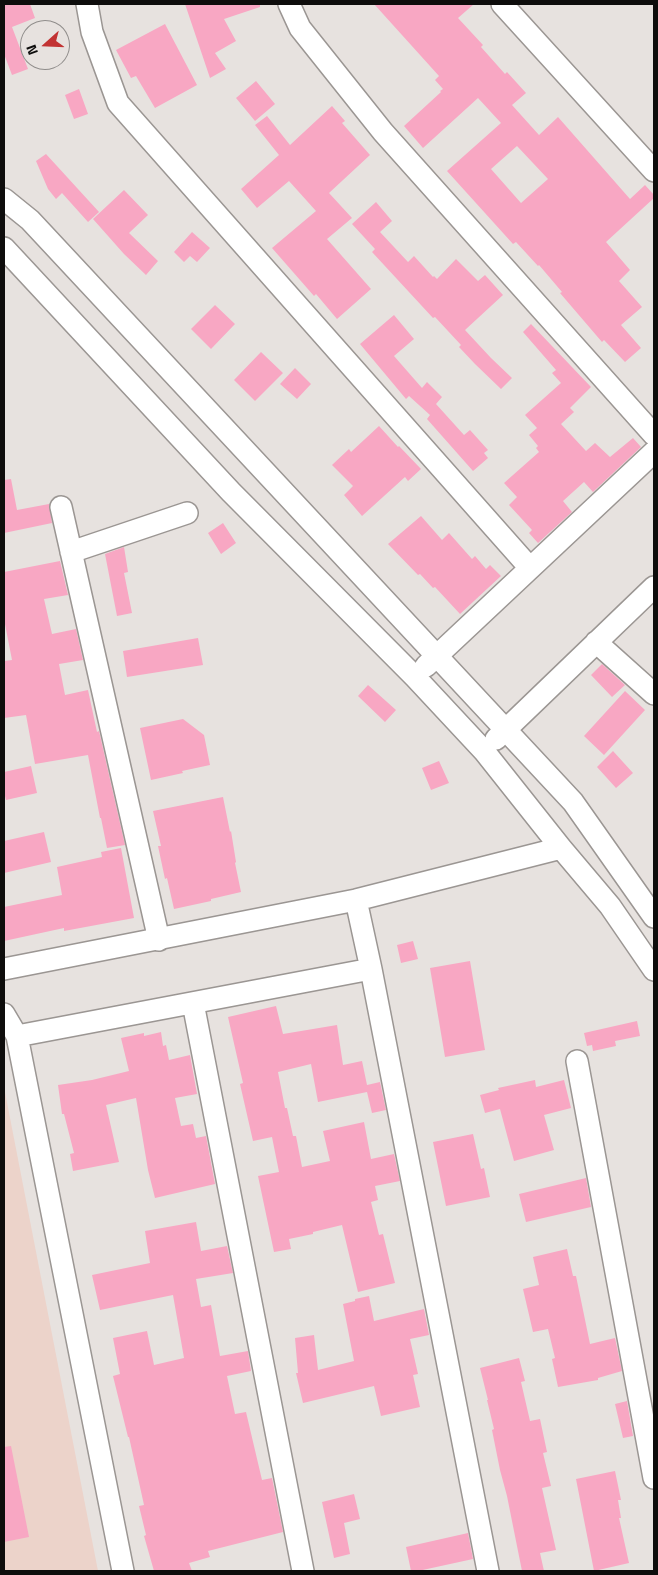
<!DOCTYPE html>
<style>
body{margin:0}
#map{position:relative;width:658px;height:1575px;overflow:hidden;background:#e7e2df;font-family:"Titillium Web",sans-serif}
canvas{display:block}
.frame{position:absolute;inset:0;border:5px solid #0e0d0c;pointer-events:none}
.north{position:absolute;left:20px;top:20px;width:50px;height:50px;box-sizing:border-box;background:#e7e2df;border:1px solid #908d8b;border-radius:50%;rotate:250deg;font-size:14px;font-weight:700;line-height:20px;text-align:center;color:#0e0d0c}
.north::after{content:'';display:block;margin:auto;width:18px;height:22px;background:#c23333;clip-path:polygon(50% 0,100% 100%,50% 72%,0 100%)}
</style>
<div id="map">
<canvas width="658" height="1575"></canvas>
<div class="frame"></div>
<div class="north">N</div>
</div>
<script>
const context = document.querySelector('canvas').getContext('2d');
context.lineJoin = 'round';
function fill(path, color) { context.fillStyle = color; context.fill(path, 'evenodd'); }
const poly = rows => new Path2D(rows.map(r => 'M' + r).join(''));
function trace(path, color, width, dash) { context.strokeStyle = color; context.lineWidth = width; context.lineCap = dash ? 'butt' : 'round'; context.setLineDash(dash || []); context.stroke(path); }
const education = poly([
 [4,1087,98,1571,4,1571]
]);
const building = poly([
 [4,4,30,4,35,18,12,27,28,69,12,75,4,54],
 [185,4,260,4,260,7,224,19,236,41,215,53,226,69,210,78],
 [374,4,474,4,458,18,483,45,481,47,505,74,507,72,526,93,512,105,539,135,558,117,630,199,645,185,654,195,654,198,606,242,630,270,619,281,642,307,621,325,641,348,625,362,604,340,602,342,560,293,562,292,539,265,538,266,516,242,513,244,447,171,501,123,478,98,423,148,404,126,441,92,440,91,443,89,435,80,439,76],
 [517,146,548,179,521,203,491,169],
 [165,24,197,85,155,108,136,76,131,78,116,50],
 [256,81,275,104,255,121,236,98],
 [79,89,88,114,74,119,65,95],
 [332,106,345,121,342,123,370,155,329,193,352,218,327,239,371,289,337,319,316,294,314,296,272,248,316,211,289,181,257,208,241,189,279,155,255,125,267,116,290,145],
 [46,154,99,212,88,222,62,193,56,199,48,189,36,161],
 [124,190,148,215,129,233,158,261,146,275,124,254,93,219],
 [376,202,392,221,380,232,408,262,414,256,433,277,434,276,437,279,456,259,478,281,485,275,503,295,465,330,491,358,512,378,501,389,475,364,459,347,461,345,435,317,433,318,372,252,375,249,352,224],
 [192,232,210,248,197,262,190,256,184,262,174,252],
 [215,305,235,324,211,349,191,329],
 [394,315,414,339,394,356,422,388,427,382,442,397,436,404,464,435,470,430,488,450,484,453,488,458,473,471,427,419,430,415,409,396,406,399,360,344],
 [531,324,591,387,570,408,574,412,561,424,586,451,595,443,610,457,633,438,641,447,593,492,584,482,563,501,572,512,538,543,529,533,532,530,509,505,517,497,504,483,539,452,536,448,538,446,529,435,537,428,525,415,561,383,552,373,556,370,523,332],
 [261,352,283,373,255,401,234,380],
 [295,368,311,384,297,399,280,384],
 [379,426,398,447,399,446,421,469,408,481,405,477,362,516,344,495,353,486,332,465,349,449,351,452],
 [11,479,17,510,49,504,52,523,4,533,4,480],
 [421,516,442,540,449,533,472,559,475,556,486,569,490,565,501,576,460,614,435,587,433,588,420,574,418,575,388,544],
 [223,523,236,543,221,554,208,533],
 [124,547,128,572,124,573,132,613,117,616,105,554],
 [60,561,68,595,44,599,52,634,76,629,83,660,59,664,65,695,88,690,97,732,99,731,125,845,107,848,101,818,100,818,88,755,35,764,26,715,4,718,4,661,12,660,4,619,4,572],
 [198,638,203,665,127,677,123,651],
 [602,664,625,685,612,697,591,675],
 [368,685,396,710,385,722,358,696],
 [625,691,645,710,604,755,584,736],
 [183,719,204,735,210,765,182,771,183,773,151,780,140,728],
 [613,751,633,773,616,788,597,767],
 [439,761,449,783,431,790,422,768],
 [31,766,37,793,6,800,4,792,4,772],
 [223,797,230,832,231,831,236,862,235,863,241,892,211,899,211,901,174,909,167,878,165,879,158,846,161,846,153,811],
 [44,832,51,862,4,873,4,841],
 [121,848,134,918,64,931,64,928,4,941,4,907,62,895,57,867,102,857,101,852],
 [413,941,418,959,401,963,397,945],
 [470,961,485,1050,445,1057,430,968],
 [276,1006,283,1034,337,1025,343,1065,362,1061,367,1085,380,1082,386,1110,372,1113,367,1092,318,1102,311,1064,278,1072,285,1108,287,1108,293,1136,296,1136,302,1167,330,1161,323,1131,364,1122,371,1159,394,1154,400,1181,375,1186,378,1200,371,1202,379,1235,383,1234,395,1283,358,1292,342,1225,313,1232,313,1234,289,1239,291,1249,274,1252,258,1176,279,1172,272,1137,253,1141,240,1084,243,1083,228,1017],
 [637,1021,640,1036,615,1041,616,1046,593,1051,592,1045,587,1046,584,1033],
 [161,1032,163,1046,166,1045,169,1060,190,1055,197,1094,175,1098,181,1126,193,1124,196,1138,206,1136,215,1184,155,1198,148,1170,136,1098,106,1105,119,1162,73,1171,70,1154,74,1153,64,1114,62,1114,58,1085,92,1080,129,1071,121,1038,144,1033,144,1036],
 [535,1080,536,1087,564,1080,571,1108,544,1115,554,1150,514,1161,500,1109,485,1113,480,1095,499,1090,498,1088],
 [473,1134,481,1169,484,1168,490,1197,446,1206,433,1142],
 [586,1178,591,1207,526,1222,519,1194],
 [196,1222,201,1251,227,1246,233,1273,196,1279,201,1307,211,1305,220,1356,248,1351,251,1371,227,1376,235,1414,246,1412,262,1480,272,1478,283,1532,208,1551,210,1557,189,1563,192,1571,154,1571,144,1536,146,1535,139,1506,144,1505,129,1437,128,1437,113,1376,120,1374,113,1338,147,1331,154,1365,184,1358,173,1295,100,1310,92,1275,150,1263,145,1231],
 [567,1249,573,1276,576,1276,590,1344,615,1338,622,1371,598,1378,598,1380,558,1387,552,1359,555,1358,548,1329,533,1332,523,1289,539,1285,533,1257],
 [369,1296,374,1321,424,1309,429,1335,410,1339,418,1374,413,1375,420,1407,381,1416,374,1386,303,1403,296,1373,298,1373,295,1338,314,1335,318,1370,354,1361,343,1304,355,1301,355,1299],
 [519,1358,525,1381,521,1382,530,1421,540,1419,547,1452,543,1453,551,1486,542,1488,556,1550,540,1553,544,1571,522,1571,507,1496,500,1470,492,1430,494,1429,487,1400,488,1400,480,1368],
 [627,1401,633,1436,623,1438,615,1404],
 [11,1446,29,1537,4,1542,4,1447],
 [615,1471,621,1500,618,1500,621,1518,619,1518,629,1563,594,1571,576,1479],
 [354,1494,360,1519,344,1523,350,1554,334,1558,322,1502],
 [468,1533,473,1559,418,1571,411,1571,406,1547]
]);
const minor = poly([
 [87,4,92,32,118,103,530,568],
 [289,4,300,28,383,132,654,435],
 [502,4,654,171],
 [4,199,30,220,573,802,654,917],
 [4,248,231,492,415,677,484,751,561,848,610,906,654,970],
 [61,507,159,940],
 [71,552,187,513],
 [596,642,654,694],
 [426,666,654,452],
 [496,739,654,587],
 [356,900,371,969,488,1571],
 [4,969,356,900,561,848],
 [193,1003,303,1571],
 [4,1014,17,1036,123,1571],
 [17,1036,371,969],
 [577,1061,654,1478]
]);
fill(education, '#ecd3ca');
fill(building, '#f8a7c3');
trace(minor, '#9b9693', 24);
trace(minor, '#fff', 21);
</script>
